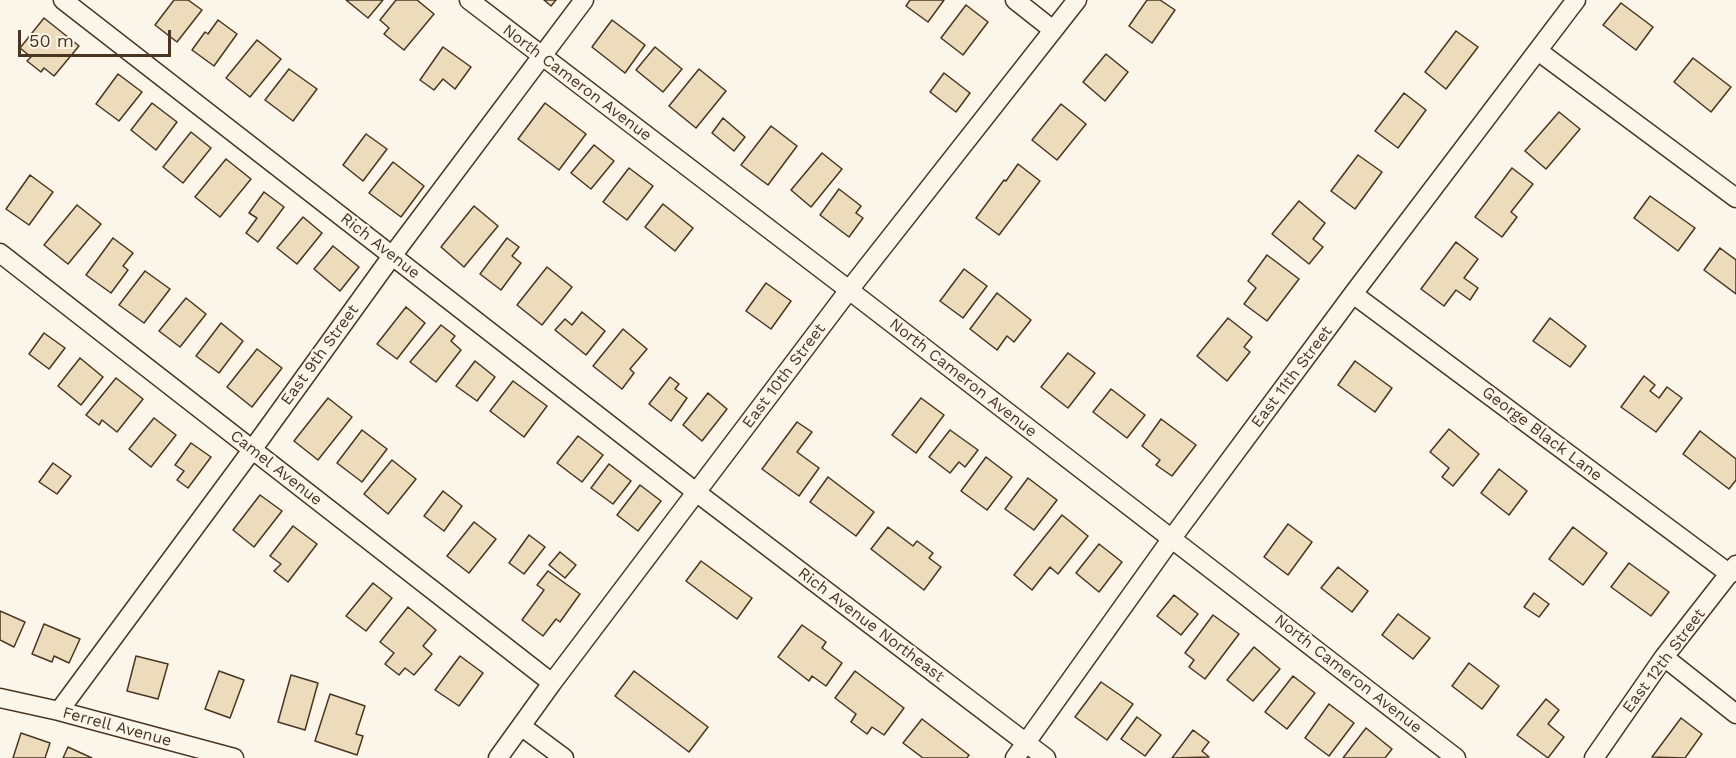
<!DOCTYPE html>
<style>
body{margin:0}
#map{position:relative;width:1736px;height:758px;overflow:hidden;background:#fbf6e9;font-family:"Work Sans",sans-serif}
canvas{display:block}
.scale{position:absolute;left:18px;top:30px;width:153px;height:27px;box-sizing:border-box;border:3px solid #4a3520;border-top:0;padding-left:8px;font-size:18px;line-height:21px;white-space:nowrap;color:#4a3520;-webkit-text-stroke:4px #fbf6e9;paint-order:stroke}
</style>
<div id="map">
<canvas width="1736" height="758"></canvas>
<div class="scale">50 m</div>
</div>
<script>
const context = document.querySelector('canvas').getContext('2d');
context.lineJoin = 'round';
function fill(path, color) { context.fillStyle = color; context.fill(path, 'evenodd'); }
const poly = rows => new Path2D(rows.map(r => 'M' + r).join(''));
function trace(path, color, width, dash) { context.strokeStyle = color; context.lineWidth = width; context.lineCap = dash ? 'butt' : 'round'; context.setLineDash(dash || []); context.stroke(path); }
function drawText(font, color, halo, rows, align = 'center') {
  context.font = font + ' "Work Sans",sans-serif'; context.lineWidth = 4.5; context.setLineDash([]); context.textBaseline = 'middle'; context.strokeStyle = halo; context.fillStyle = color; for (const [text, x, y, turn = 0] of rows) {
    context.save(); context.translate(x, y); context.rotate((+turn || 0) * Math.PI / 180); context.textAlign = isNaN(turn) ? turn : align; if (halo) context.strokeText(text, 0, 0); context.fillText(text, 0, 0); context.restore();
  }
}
const building = poly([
 [174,0,188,0,202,10,177,42,155,25,174,0],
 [346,0,383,0,368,18,346,0],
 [396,0,417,0,434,14,404,50,384,34,389,28,380,20,396,0],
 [544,0,556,0,551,6,544,0],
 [910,0,944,0,928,22,906,6,910,0],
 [1147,0,1160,0,1175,10,1152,43,1129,26,1147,0],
 [1621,3,1653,27,1636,50,1603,25,1621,3],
 [966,5,988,22,963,55,941,38,966,5],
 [44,18,79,46,54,76,44,68,41,72,27,61,31,57,20,48,44,18],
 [218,20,237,34,214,66,192,50,205,32,208,34,218,20],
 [612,20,645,45,625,73,592,47,612,20],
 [1456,31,1478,47,1446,89,1425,72,1456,31],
 [257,40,281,59,250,97,226,78,257,40],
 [443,47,471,67,455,89,443,79,434,90,420,80,443,47],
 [655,47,682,69,663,92,636,70,655,47],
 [1106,54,1128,72,1105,101,1083,82,1106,54],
 [1693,58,1731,87,1711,112,1674,82,1693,58],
 [289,69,317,89,293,121,265,100,289,69],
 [699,69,726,91,696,128,669,106,699,69],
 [944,73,970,93,956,112,930,92,944,73],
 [118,74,142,92,119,121,96,104,118,74],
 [1404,93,1426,110,1398,148,1375,131,1404,93],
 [152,103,177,122,156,150,131,130,152,103],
 [545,103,586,134,559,170,518,139,545,103],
 [1061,104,1086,124,1057,160,1032,140,1061,104],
 [1559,112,1580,129,1546,169,1525,151,1559,112],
 [723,118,745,137,734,151,712,133,723,118],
 [771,126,797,146,768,185,741,165,771,126],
 [191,132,211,148,183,183,163,167,191,132],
 [366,134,387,149,363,181,343,165,366,134],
 [594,145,614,161,591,189,571,173,594,145],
 [822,153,842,169,811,207,791,190,822,153],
 [1358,155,1382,172,1355,209,1331,191,1358,155],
 [226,159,251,179,220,217,195,197,226,159],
 [393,162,424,186,401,217,369,193,393,162],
 [1018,164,1040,181,999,235,976,218,1004,180,1006,181,1018,164],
 [629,168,653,186,627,220,603,202,629,168],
 [1512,168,1533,184,1511,212,1517,217,1502,237,1475,217,1512,168],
 [30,175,53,192,29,225,6,209,30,175],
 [839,189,861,206,856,213,863,218,849,237,820,215,839,189],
 [264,192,284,207,258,242,246,233,257,218,249,213,264,192],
 [1650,196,1695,228,1678,251,1634,218,1650,196],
 [1299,201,1325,223,1313,239,1323,247,1309,264,1272,234,1299,201],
 [663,204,693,228,675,251,645,227,663,204],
 [77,205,101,224,68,264,44,245,77,205],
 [474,206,498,226,464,267,441,247,474,206],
 [303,217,322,233,297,264,277,248,303,217],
 [113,238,133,253,123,266,128,270,111,293,86,275,113,238],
 [507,238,519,247,512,256,521,263,501,290,480,274,507,238],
 [1456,242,1478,259,1464,278,1478,288,1470,300,1456,290,1444,306,1421,289,1456,242],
 [333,246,359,267,340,291,314,269,333,246],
 [1720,248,1736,260,1736,294,1704,270,1720,248],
 [1267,255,1299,279,1267,321,1244,304,1256,288,1248,281,1267,255],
 [547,267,572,287,542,325,517,305,547,267],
 [964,269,987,286,963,318,940,301,964,269],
 [145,271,170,289,144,323,119,305,145,271],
 [766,283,791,301,771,329,746,311,766,283],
 [997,293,1031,320,1014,342,1007,336,997,350,970,329,997,293],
 [186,298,206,314,180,347,159,331,186,298],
 [406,307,425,323,397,359,377,344,406,307],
 [582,312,605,331,586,355,555,330,565,319,572,325,582,312],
 [1228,318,1252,337,1244,347,1250,352,1227,381,1197,356,1228,318],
 [1550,318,1586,346,1570,367,1533,341,1550,318],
 [221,323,243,341,219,373,196,356,221,323],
 [441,325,455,336,451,341,461,350,436,382,410,362,441,325],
 [623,329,647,349,630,369,634,373,622,389,593,366,623,329],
 [44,333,65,348,49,369,29,354,44,333],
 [257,349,282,368,252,407,227,387,257,349],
 [1068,353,1095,373,1068,408,1041,387,1068,353],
 [80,358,103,377,81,405,58,386,80,358],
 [475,361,495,377,477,401,456,386,475,361],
 [1355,361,1392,388,1375,412,1338,385,1355,361],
 [1644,376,1655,385,1650,391,1659,398,1667,387,1682,398,1656,432,1621,407,1644,376],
 [670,377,679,384,675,389,687,398,671,421,649,404,670,377],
 [116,378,143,399,117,432,102,420,99,425,86,415,116,378],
 [513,381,547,406,524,437,490,411,513,381],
 [1111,389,1145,415,1127,438,1093,412,1111,389],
 [708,393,727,409,702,441,683,425,708,393],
 [328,398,352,417,318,460,294,441,328,398],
 [921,398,944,415,916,453,892,435,921,398],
 [154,418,176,435,151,467,129,449,154,418],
 [1161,419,1196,445,1172,476,1156,465,1160,460,1142,446,1161,419],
 [797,422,812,432,797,452,819,468,799,496,762,469,797,422],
 [1449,429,1479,454,1453,486,1442,477,1449,468,1430,452,1449,429],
 [362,430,387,449,362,482,337,463,362,430],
 [950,430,978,450,965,467,959,462,950,473,929,457,950,430],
 [1700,431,1736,459,1736,480,1729,489,1683,454,1700,431],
 [578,436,603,455,582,482,557,463,578,436],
 [191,443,211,457,188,488,177,480,184,471,175,465,191,443],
 [986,457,1012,477,987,510,961,491,986,457],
 [392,460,416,479,388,514,364,494,392,460],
 [53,463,71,476,57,494,39,482,53,463],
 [609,464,631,481,613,504,591,488,609,464],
 [1499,469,1527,491,1509,515,1481,493,1499,469],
 [828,477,874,512,856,536,810,502,828,477],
 [1028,478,1057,500,1034,530,1005,509,1028,478],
 [640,485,661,501,638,531,617,515,640,485],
 [443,491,462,506,444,531,424,516,443,491],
 [260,495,282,511,254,547,233,530,260,495],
 [1062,515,1088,536,1058,574,1050,567,1032,590,1014,575,1062,515],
 [474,522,496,539,469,573,447,556,474,522],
 [1288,524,1312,542,1288,575,1264,557,1288,524],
 [293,526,317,544,288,582,274,571,281,564,270,556,293,526],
 [888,527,913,546,917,541,933,553,929,558,941,567,924,590,871,549,888,527],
 [1573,527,1607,553,1583,585,1549,559,1573,527],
 [529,535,545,547,524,574,509,563,529,535],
 [1099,544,1122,562,1099,592,1076,573,1099,544],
 [560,552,576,565,565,578,549,565,560,552],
 [701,561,752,598,737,619,686,581,701,561],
 [1629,563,1669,592,1651,616,1611,587,1629,563],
 [1338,567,1368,591,1352,612,1321,588,1338,567],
 [548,571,580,594,560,622,556,619,543,636,522,620,544,590,537,585,548,571],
 [373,583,392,598,366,631,346,616,373,583],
 [1534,593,1549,604,1539,617,1524,607,1534,593],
 [1174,595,1198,614,1181,635,1157,616,1174,595],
 [408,607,436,630,423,646,432,654,414,675,405,668,399,675,385,664,394,653,380,642,408,607],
 [0,611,25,622,14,647,0,640,0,611],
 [1398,614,1430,638,1413,659,1382,635,1398,614],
 [1213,615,1239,634,1205,679,1189,667,1194,660,1185,653,1213,615],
 [44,624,80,639,69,663,54,656,52,662,32,654,44,624],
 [802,625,826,642,822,648,842,663,826,686,812,676,809,681,778,657,802,625],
 [1254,647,1280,669,1253,701,1227,680,1254,647],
 [136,656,168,664,158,699,127,691,136,656],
 [460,656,483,673,459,706,435,690,460,656],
 [1469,663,1499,686,1482,709,1452,686,1469,663],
 [219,671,244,680,230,718,205,709,219,671],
 [634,671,708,727,689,752,615,696,634,671],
 [855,671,904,708,884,735,872,727,867,734,851,722,856,714,835,698,855,671],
 [291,675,318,683,305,730,278,722,291,675],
 [1293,676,1315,693,1287,729,1265,712,1293,676],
 [1101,682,1133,704,1107,740,1075,717,1101,682],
 [330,694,365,706,356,734,363,736,357,755,315,741,330,694],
 [1546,699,1559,710,1548,724,1564,737,1548,758,1517,735,1546,699],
 [1329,704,1354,723,1329,756,1305,738,1329,704],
 [1137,717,1161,735,1145,756,1121,739,1137,717],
 [1681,718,1702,734,1685,758,1652,757,1681,718],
 [922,719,969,755,967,758,923,758,903,743,922,719],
 [1366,728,1392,749,1385,758,1343,758,1366,728],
 [1193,730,1209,742,1202,751,1209,757,1172,758,1193,730],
 [21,733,50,743,45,758,13,758,21,733],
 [68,747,92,758,63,758,68,747]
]);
const minor = poly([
 [63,0,696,492,1046,758],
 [469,0,849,290,1456,758],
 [1015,0,1053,30],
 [1538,51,1736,198],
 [0,253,552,683],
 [1353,294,1730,574],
 [1664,657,1736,714],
 [0,698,59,711,234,758],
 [59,711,252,450,392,256,584,0],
 [521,726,564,758],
 [498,758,552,683,849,290,1077,0],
 [1015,758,1172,538,1353,294,1576,0],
 [1594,758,1664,657,1736,565]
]);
const streetNames = [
 ["North Cameron Avenue",577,83,37],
 ["Rich Avenue",380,246,38],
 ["East 9th Street",320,355,-54],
 ["East 10th Street",784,376,-53],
 ["East 11th Street",1292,377,-53],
 ["North Cameron Avenue",963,378,38],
 ["George Black Lane",1542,434,37],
 ["Camel Avenue",276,468,38],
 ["Rich Avenue Northeast",871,625,37],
 ["East 12th Street",1664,661,-53],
 ["North Cameron Avenue",1348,674,38],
 ["Ferrell Avenue",117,727,15]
];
fill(building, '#ecdcbc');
trace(building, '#4a3520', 1.5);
trace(minor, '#4a3520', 21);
trace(minor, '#fbf6e9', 18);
drawText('16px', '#4a3520', '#fbf6e9', streetNames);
</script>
